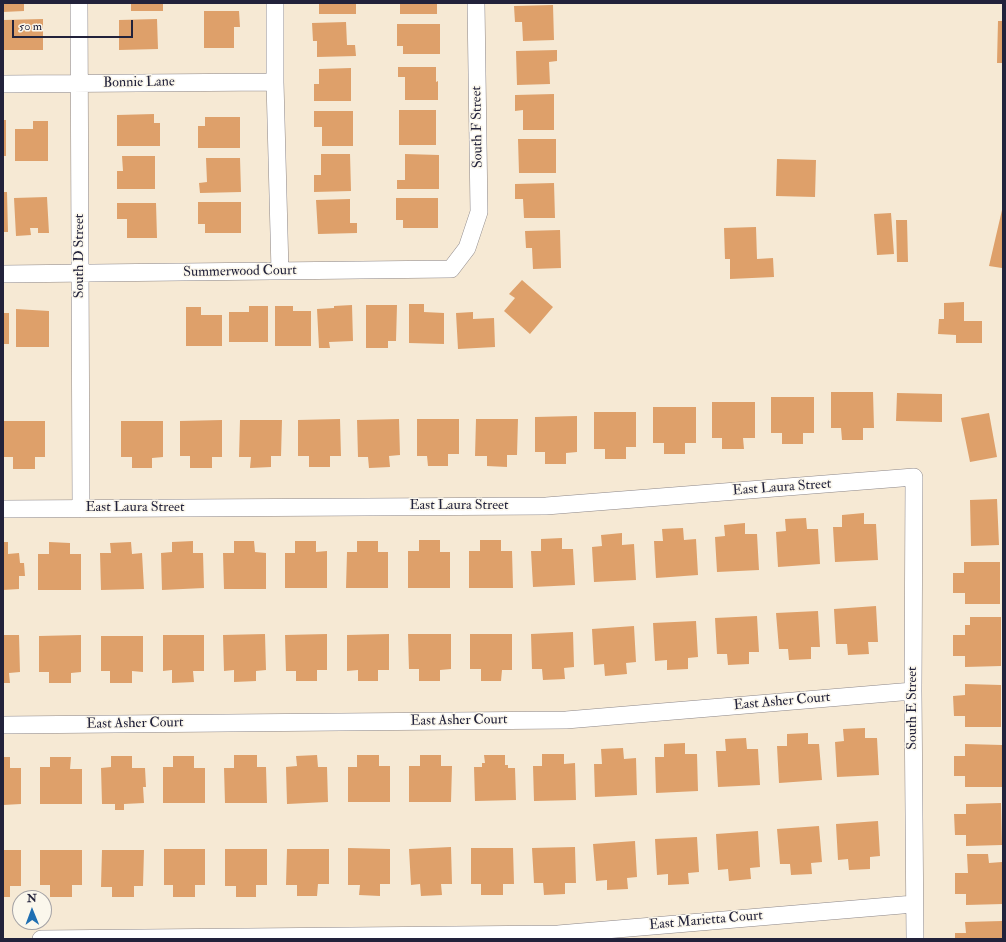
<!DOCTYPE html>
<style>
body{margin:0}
#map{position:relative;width:1006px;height:942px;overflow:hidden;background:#f6e9d4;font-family:"IM FELL Double Pica",serif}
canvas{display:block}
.frame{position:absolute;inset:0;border:4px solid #22223b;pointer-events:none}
.north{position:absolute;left:12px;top:890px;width:40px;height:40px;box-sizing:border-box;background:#fbf7ec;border:1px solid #a4a2a5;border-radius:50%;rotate:359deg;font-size:11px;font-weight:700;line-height:16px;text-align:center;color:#22223b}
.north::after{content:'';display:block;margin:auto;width:14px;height:18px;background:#1f6fb2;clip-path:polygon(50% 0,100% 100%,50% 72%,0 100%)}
.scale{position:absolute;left:12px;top:20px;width:121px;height:18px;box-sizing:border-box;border:2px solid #22223b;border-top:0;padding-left:5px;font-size:12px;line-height:14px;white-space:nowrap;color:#22223b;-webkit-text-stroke:3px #fbf7ec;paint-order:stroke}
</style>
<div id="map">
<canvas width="1006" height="942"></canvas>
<div class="frame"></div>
<div class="north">N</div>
<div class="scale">50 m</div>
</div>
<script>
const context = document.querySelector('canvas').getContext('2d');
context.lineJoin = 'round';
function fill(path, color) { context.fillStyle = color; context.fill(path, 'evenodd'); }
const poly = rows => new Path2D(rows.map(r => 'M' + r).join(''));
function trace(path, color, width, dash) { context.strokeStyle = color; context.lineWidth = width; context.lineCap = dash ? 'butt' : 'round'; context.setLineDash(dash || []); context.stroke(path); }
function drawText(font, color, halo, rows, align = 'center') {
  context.font = font + ' "IM FELL Double Pica",serif'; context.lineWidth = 3; context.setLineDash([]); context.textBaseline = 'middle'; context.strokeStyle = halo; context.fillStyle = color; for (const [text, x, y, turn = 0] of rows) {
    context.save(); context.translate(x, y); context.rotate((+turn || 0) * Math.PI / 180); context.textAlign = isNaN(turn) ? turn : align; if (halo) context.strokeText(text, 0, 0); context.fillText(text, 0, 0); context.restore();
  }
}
const building = poly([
 [3,3,24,3,24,11,3,12],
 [131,3,163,3,163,11,131,11],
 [319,3,356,3,356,14,319,14],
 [400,3,437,3,437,14,400,14],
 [553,5,554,40,523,41,522,22,515,22,514,6],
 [204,11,239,11,240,27,234,27,234,48,204,48],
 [43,19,43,50,3,50,3,20],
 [157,19,158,49,119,50,119,20],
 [998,21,1003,21,1003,63,997,63],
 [346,22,347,45,355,45,356,56,317,57,317,41,313,41,312,23],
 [397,24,440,24,440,54,403,54,403,46,397,46],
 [557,50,557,61,549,62,550,84,517,85,516,51],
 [398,67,436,67,436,82,438,81,438,100,405,100,405,77,398,77],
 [351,68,351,101,314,101,314,84,319,84,319,69],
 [554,94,554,130,523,130,523,110,515,111,515,95],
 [399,110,436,110,436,145,399,145],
 [314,111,353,111,353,146,322,146,322,127,314,127],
 [154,114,154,123,160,123,160,146,117,146,117,115],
 [205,117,240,117,240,148,198,148,198,126,205,126],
 [3,120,6,120,6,156,3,156],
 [33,121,48,121,48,161,15,161,15,129,33,129],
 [518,139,556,139,556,173,519,173],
 [321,154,350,154,351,191,314,192,314,175,321,175],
 [405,154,439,155,439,189,397,189,397,180,405,180],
 [122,156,155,156,155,189,117,189,117,171,123,171],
 [206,158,240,158,241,192,200,193,199,183,207,182],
 [777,159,816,160,815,197,776,196],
 [554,183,555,218,524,218,523,199,515,199,515,184],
 [3,192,7,192,8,232,3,232],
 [47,197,49,233,38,233,38,228,30,228,31,235,16,236,14,198],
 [396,198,438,198,438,228,403,228,403,220,396,220],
 [350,199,350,223,357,223,357,233,318,234,316,200],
 [198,202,241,202,241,233,205,233,205,224,198,224],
 [117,203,156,203,157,238,127,238,127,219,117,219],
 [1002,210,1003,211,1003,263,1002,268,989,266],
 [891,213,894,254,877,255,874,214],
 [896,220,907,220,908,262,897,262],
 [756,227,757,259,773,258,774,277,730,279,730,259,725,259,724,228],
 [560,230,561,268,533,269,532,248,526,248,525,231],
 [522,280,553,307,530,334,504,311,515,298,509,294],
 [964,302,964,321,982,321,982,343,956,343,956,335,938,334,939,319,944,319,944,303],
 [409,304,424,304,424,312,444,313,444,344,409,343],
 [352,305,353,341,329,342,330,348,319,348,317,309,334,308,334,306],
 [366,305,397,305,396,341,388,341,388,348,366,348],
 [249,306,268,306,268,342,229,342,229,312,249,312],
 [275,306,293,306,293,311,311,311,311,346,275,346],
 [186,307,201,307,201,315,222,315,222,346,186,346],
 [16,309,49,311,49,347,16,347],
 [473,312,473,319,494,318,495,347,458,349,456,313],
 [3,313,9,313,9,344,3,344],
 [831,392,873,392,874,428,863,428,863,440,842,440,841,428,831,428],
 [897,393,942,394,942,422,896,421],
 [771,397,814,397,814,433,803,433,803,444,782,444,782,433,771,433],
 [712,402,755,402,755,438,743,438,744,449,722,449,722,438,712,438],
 [653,407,696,407,696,443,685,443,685,454,664,454,664,443,653,443],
 [594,412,636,412,636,447,626,447,626,459,605,459,605,449,594,449],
 [989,413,997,457,970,462,961,418],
 [577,416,577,452,566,453,566,464,545,464,545,452,535,452,535,417],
 [340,419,341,456,330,456,330,467,309,467,309,456,298,456,298,420],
 [399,419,400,455,389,456,390,467,369,468,368,457,358,457,357,420],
 [417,419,459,419,459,454,448,454,448,466,428,466,427,456,417,456],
 [476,419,518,419,517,455,507,455,507,467,487,466,487,456,475,456],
 [222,420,222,457,212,457,212,468,190,468,190,456,180,456,180,421],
 [240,420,282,420,281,456,271,456,271,467,250,468,251,457,239,457],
 [3,421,45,421,45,457,35,457,35,469,13,469,13,457,3,457],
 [121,421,163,421,163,457,152,458,152,468,132,468,132,457,121,457],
 [997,499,999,545,971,546,970,500],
 [864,513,864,524,876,524,878,560,835,562,833,527,842,527,842,515],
 [806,518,807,529,818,529,820,564,778,567,776,532,786,531,785,519],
 [745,523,745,534,757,534,759,570,717,572,715,537,725,536,724,525],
 [683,528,684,540,696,539,698,575,656,578,654,541,663,541,662,529],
 [622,533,622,545,634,544,636,580,594,582,592,547,602,546,601,535],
 [562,538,562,549,573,549,575,585,533,587,531,551,541,551,541,539],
 [419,540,440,540,440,552,450,552,450,588,408,588,408,551,419,551],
 [480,540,501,540,501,551,512,551,513,588,469,588,469,551,480,551],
 [193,541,193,553,203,553,204,588,162,590,161,553,172,552,172,542],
 [234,541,254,541,255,552,266,553,266,589,224,589,223,553,234,553],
 [295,541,316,541,316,552,327,551,327,588,285,588,285,553,295,553],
 [357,541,378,541,378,552,388,552,388,588,346,588,347,552,357,552],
 [3,542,8,542,8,554,19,553,20,563,24,563,25,576,19,576,19,589,3,590],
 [49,542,70,543,70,554,81,554,81,590,38,590,38,554,49,554],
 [131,542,132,554,142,553,144,589,101,590,100,553,111,553,110,543],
 [964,562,1000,562,1000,604,965,604,965,593,953,593,953,573,964,573],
 [876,606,878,642,868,642,869,654,848,655,847,644,836,644,834,609],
 [818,611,820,647,811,647,811,659,789,660,788,649,779,649,776,613],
 [757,616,759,652,749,652,749,664,728,665,727,654,717,654,715,618],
 [970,617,1001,617,1001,666,965,667,965,656,953,656,953,635,965,635,965,625,970,625],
 [696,621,698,657,688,658,688,669,667,670,667,660,655,661,653,623],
 [634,626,636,662,626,663,627,674,605,676,604,664,594,665,592,629],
 [573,632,574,667,564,668,565,679,543,680,542,669,532,669,531,634],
 [265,634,266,670,256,671,256,681,234,682,234,670,224,671,223,635],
 [327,634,327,670,317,670,317,681,296,681,296,671,286,671,285,635],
 [389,634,389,670,378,670,378,681,358,681,358,670,347,671,347,635],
 [408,634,451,634,451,669,440,670,440,681,419,681,419,669,409,669],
 [470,634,512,634,512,670,502,670,501,681,481,681,481,669,470,669],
 [3,635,19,635,20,672,9,673,10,683,3,683],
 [81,635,81,672,71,673,71,683,49,683,49,672,39,672,39,636],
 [163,635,204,635,204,671,193,671,194,682,172,683,172,670,163,671],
 [101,636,143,636,143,672,132,671,132,683,110,683,110,671,101,671],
 [965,684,1001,685,1001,727,965,727,965,716,954,716,953,696,965,695],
 [865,728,865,738,877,738,879,775,837,777,835,742,844,741,843,729],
 [808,733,808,744,819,744,822,780,779,783,777,746,787,746,787,734],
 [746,738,747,749,758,749,760,785,718,787,716,751,726,751,725,739],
 [685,743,685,754,697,754,698,791,656,793,655,757,664,757,664,744],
 [965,744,1002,745,1002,787,965,787,965,776,954,776,954,756,965,756],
 [623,748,624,759,636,758,637,795,595,797,594,764,602,764,601,749],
 [542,754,564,754,564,764,575,763,576,800,534,801,533,766,542,766],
 [234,755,257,755,257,767,266,767,267,803,225,803,224,768,234,768],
 [317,755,318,767,327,767,328,802,287,804,286,767,297,766,296,756],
 [357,755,379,755,379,766,390,766,390,802,348,802,348,767,357,767],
 [420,755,441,755,441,766,452,766,451,802,409,802,409,766,420,766],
 [484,755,505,755,505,765,508,765,508,768,515,768,516,800,475,801,474,767,482,767,482,763,485,763],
 [111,756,132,756,132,768,145,768,146,787,143,787,144,803,124,804,124,810,115,810,115,804,102,804,101,768,111,767],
 [173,756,194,756,194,768,205,768,205,803,163,803,163,767,173,767],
 [3,757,10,757,10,768,21,768,21,804,3,805],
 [50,757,71,757,70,769,82,769,82,804,40,804,40,767,50,767],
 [1001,803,1002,845,966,846,966,835,955,835,954,814,966,814,966,804],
 [878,821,880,856,870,857,870,869,849,870,848,859,838,860,836,824],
 [819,826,822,862,811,863,812,874,791,875,790,864,780,864,777,829],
 [758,831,760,867,750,868,751,879,729,881,728,869,718,870,716,834],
 [697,837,699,872,688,873,689,884,668,885,668,874,657,875,655,839],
 [635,841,637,877,627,878,628,889,607,890,607,880,596,881,593,844],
 [451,847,452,884,441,884,442,895,421,896,420,884,411,885,409,849],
 [575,847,576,883,565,883,565,894,544,895,543,883,534,883,532,848],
 [348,848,390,849,390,884,380,884,380,896,359,895,360,885,348,885],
 [471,848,513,848,514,884,503,884,503,895,481,895,481,884,471,884],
 [164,849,205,849,205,885,195,885,195,897,173,897,173,885,164,885],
 [225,849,267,849,267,885,256,885,256,897,236,897,236,886,225,886],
 [287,849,329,849,329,884,318,884,317,896,297,896,297,885,286,885],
 [3,850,21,850,21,886,10,886,10,897,3,897],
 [40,850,82,850,82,885,72,885,72,897,50,897,50,885,40,885],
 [102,850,144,850,143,886,134,886,134,897,112,897,112,887,101,887],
 [967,854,988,854,989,863,1002,862,1003,904,966,905,966,894,955,894,955,873,968,873],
 [1002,921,1003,939,955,939,955,933,966,933,965,922]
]);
const street = poly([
 [79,3,81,509],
 [275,3,275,82,280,271],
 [3,84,275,82],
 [3,274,451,269,467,248,479,212,476,3],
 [3,509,546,506,914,477,913,691,915,939],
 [3,725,566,720,913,691],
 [41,939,558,934,914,904]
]);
const streetNames = [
 ["Bonnie Lane",139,83,-1],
 ["South F Street",478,127,-91],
 ["South D Street",80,256,-90],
 ["Summerwood Court",240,272,-1],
 ["East Laura Street",782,488,-4],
 ["East Laura Street",459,506],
 ["East Laura Street",135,508],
 ["East Asher Court",782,702,-5],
 ["South E Street",913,708,-90],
 ["East Asher Court",459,721,-1],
 ["East Asher Court",135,724,-1],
 ["East Marietta Court",706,921,-5]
];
fill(building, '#dea06a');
trace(street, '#8c8688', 18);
trace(street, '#fff', 17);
drawText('14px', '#22223b', '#fbf7ec', streetNames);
</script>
